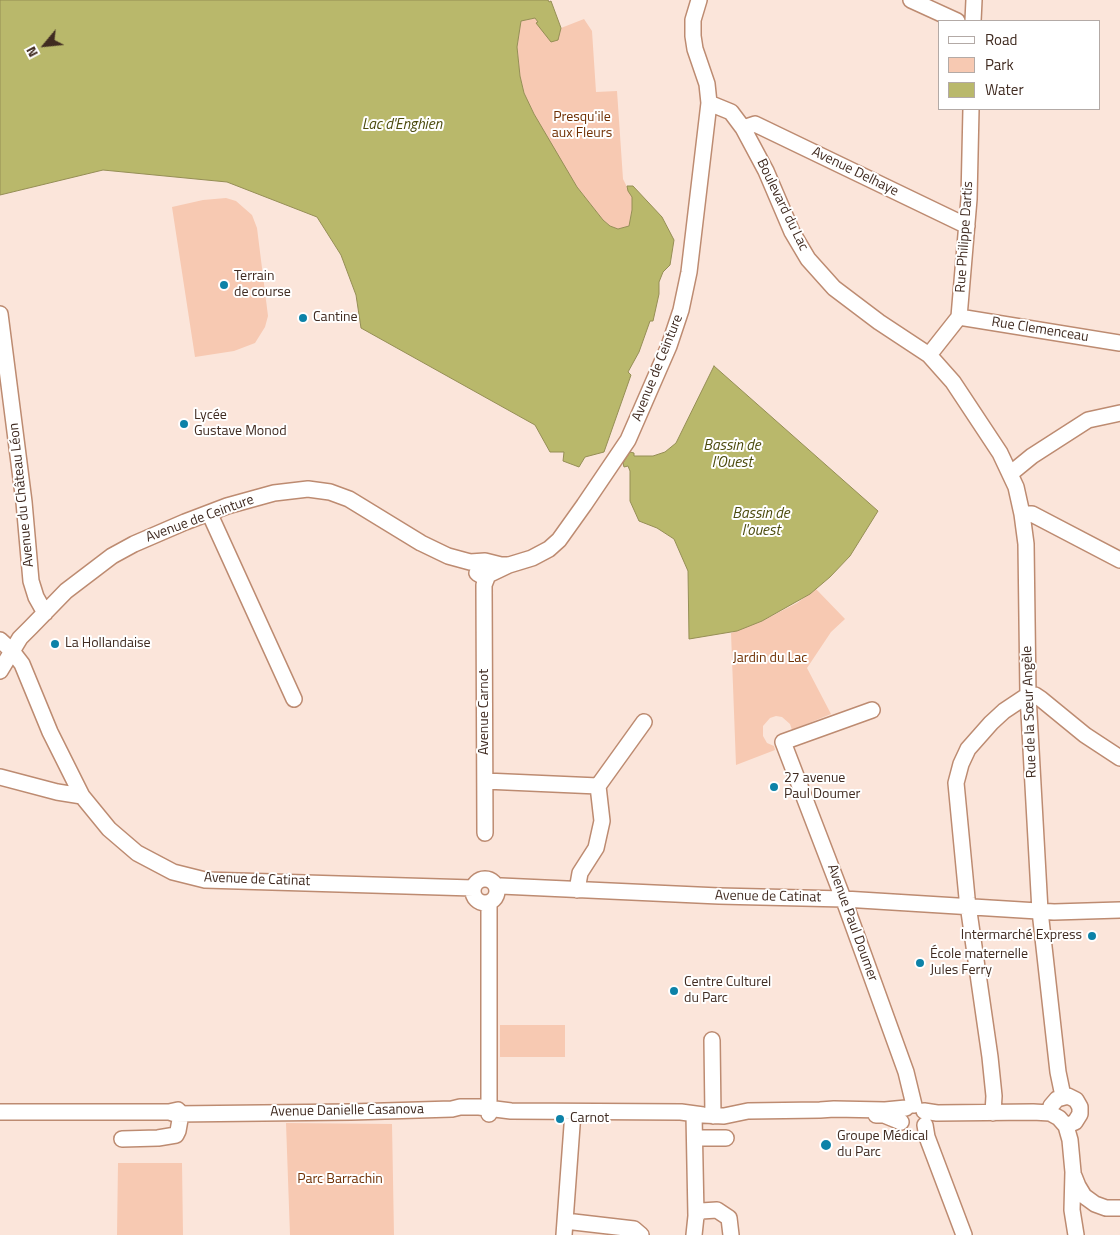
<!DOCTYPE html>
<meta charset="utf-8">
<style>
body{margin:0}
#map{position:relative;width:1120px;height:1235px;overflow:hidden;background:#fbe5da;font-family:"Titillium Web",sans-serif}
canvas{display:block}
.legend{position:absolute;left:938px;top:20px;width:162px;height:90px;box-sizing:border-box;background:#fff;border:1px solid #b3aaa6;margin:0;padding:6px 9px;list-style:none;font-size:15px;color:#402b21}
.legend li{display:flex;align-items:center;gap:10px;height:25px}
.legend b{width:25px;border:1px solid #b3aaa6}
.north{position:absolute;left:20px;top:20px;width:50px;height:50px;-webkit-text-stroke:4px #fff;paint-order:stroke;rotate:242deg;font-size:14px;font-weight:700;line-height:20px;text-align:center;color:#402b21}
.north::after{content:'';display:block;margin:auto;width:18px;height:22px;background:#402b21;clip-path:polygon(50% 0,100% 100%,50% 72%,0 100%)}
</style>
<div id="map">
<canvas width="1120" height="1235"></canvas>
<ul class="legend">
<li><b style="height:6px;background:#fff"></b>Road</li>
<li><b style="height:14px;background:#f7c9b2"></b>Park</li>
<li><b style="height:14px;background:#b9b86b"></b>Water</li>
</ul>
<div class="north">N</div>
</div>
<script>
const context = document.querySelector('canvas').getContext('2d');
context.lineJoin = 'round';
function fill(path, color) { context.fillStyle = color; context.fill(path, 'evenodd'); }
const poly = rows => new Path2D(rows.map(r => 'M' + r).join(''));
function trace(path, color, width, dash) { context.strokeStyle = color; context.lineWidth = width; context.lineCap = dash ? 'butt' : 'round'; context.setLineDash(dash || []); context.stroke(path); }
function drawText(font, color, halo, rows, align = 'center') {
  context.font = font + ' "Titillium Web",sans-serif'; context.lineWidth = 4; context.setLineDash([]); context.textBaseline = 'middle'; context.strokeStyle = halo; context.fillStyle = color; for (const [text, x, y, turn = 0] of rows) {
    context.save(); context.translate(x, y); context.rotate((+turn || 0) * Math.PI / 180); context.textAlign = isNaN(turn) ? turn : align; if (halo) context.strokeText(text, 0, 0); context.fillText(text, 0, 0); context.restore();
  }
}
const green = poly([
 [535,18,558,39,561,28,584,19,592,31,596,92,617,91,623,179,632,197,632,210,629,226,618,229,610,226,603,220,577,187,556,154,534,114,524,93,520,76,517,47,521,21],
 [226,198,236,201,252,215,257,228,268,316,265,327,255,343,234,351,195,357,172,207,203,200],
 [816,589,845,619,831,632,807,668,831,714,792,730,790,724,782,717,776,716,770,718,763,726,763,736,767,743,774,746,775,750,736,765,731,633,762,621,797,603],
 [500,1025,565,1025,565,1057,500,1057],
 [286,1123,392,1124,394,1235,290,1235],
 [118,1163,182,1163,183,1235,117,1235]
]);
const water = poly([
 [0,0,548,0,549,2,551,1,561,28,558,40,551,42,536,23,538,22,535,18,521,21,517,47,520,76,524,93,534,114,577,187,603,220,610,226,618,229,629,226,632,210,632,197,628,191,627,186,633,186,662,217,674,240,670,265,663,272,659,282,659,294,653,321,650,321,639,352,628,372,631,375,604,452,585,457,579,467,563,461,564,452,550,452,535,425,361,328,356,295,341,255,317,217,227,182,103,170,0,195,0,0],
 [714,366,878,511,850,556,830,577,810,594,762,621,737,631,689,639,688,571,674,539,657,528,639,521,630,501,630,471,628,466,624,467,623,463,630,452,634,453,634,456,653,456,665,452,676,443,714,366]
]);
const minor = poly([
 [911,0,957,21],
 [973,21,974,0],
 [709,103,731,112,743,128,766,171,792,232,808,259,834,288,879,322,929,355,953,382,1000,453,1016,487,1022,514,1026,544,1028,695,1040,911,1058,1072,1063,1096],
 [743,128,755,124,967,226],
 [0,314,24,502,31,581,36,597,45,613],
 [959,317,1120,343],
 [929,355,959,317,969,199,971,109],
 [1010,474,1032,456,1088,420,1120,413],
 [1022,514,1032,514,1120,560],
 [212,519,294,699],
 [477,573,482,576,486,576,509,565,532,558,549,549,559,540,584,505,628,440,669,346,681,310,689,272,709,103,707,84,695,49,693,36,693,20,699,0],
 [0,640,12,651,22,664,50,732,82,796,109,829,137,853,173,872,205,880,473,888],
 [0,671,20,638,31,627,66,591,112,556,134,544,185,522,227,506,274,493,308,489,330,492,349,499,421,543,448,556,470,562,485,561,501,565,507,565],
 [1028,695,1035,695,1041,699,1085,735,1120,758],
 [872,710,783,742,846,906,906,1072,914,1105],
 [0,777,57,792,82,796],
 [485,781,598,786,602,821,596,848,580,873,577,890],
 [598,786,644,722],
 [485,833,484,585,488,575],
 '473 891a12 12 0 1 1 24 0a12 12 0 1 1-24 0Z',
 [497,887,501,886,719,896,844,899,1054,912,1120,910],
 [489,903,489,1114],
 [712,1040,713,1116],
 [924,1111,937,1113,1033,1112,1050,1113,1059,1118,1066,1126,1070,1140,1073,1172,1072,1210,1076,1235],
 [0,1112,169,1112,178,1110],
 [169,1112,175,1114,351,1112,452,1109,460,1107,479,1107,511,1111,681,1112,703,1115,724,1116,748,1111,820,1110,834,1109,885,1110,906,1108],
 [993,1113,994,1096,990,1057,967,898,956,783,961,764,968,749,991,723,1004,711,1028,695],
 [1050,1113,1051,1106,1057,1099,1068,1096,1076,1100,1080,1107,1080,1114,1075,1122,1066,1126],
 [694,1115,696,1216,694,1235],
 [876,1115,884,1115,901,1122],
 [925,1125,927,1137,964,1235],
 [695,1138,726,1138],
 [122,1139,158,1138,176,1135,178,1131,181,1114],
 [1074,1176,1078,1186,1084,1196,1095,1204,1106,1208,1120,1208],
 [696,1216,701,1211,717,1210,729,1218,731,1235],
 [565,1221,634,1229,641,1235],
 [564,1235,573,1112]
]);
const markers = [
 [224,285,5,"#0c82a8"],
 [303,318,5,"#0c82a8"],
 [184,424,5,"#0c82a8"],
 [55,644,5,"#0c82a8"],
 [774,787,5,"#0c82a8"],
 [1092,936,5,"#0c82a8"],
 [920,963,5,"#0c82a8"],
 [674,991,5,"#0c82a8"],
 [560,1119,5,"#0c82a8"],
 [826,1145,6,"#0c82a8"]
];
const parkNames = [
 ["Presqu'ile",582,118],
 ["aux Fleurs",582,134],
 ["Jardin du Lac",770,659],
 ["Parc Barrachin",340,1180]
];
const streetNames = [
 ["Avenue Delhaye",855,172,26],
 ["Boulevard du Lac",782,205,64],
 ["Rue Philippe Dartis",965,237,-86],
 ["Rue Clemenceau",1040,330,9],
 ["Avenue de Ceinture",658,368,-68],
 ["Avenue du Château Léon",22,495,-96],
 ["Avenue de Ceinture",200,519,-20],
 ["Avenue Carnot",485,712,-90],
 ["Rue de la Sœur Angèle",1030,712,-92],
 ["Avenue de Catinat",257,880,2],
 ["Avenue de Catinat",768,897,1],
 ["Avenue Paul Doumer",852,923,70],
 ["Avenue Danielle Casanova",347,1111,-1]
];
const poiNames = [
 ["Terrain",234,277],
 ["de course",234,293],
 ["Cantine",313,318],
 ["Lycée",194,416],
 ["Gustave Monod",194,432],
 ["La Hollandaise",65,644],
 ["27 avenue",784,779],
 ["Paul Doumer",784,795],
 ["Intermarché Express",1082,936,"right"],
 ["École maternelle",930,955],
 ["Jules Ferry",930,971],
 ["Centre Culturel",684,983],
 ["du Parc",684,999],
 ["Carnot",570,1119],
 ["Groupe Médical",837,1137],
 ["du Parc",837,1153]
];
const waterNames = [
 ["Lac d'Enghien",402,125],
 ["Bassin de",732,446],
 ["l'Ouest",732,463],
 ["Bassin de",761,514],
 ["l'ouest",761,531]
];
fill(green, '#f7c9b2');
fill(water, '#b9b86b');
trace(water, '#958e55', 1);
trace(minor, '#bd8b71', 18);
trace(minor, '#fff', 15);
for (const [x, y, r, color] of markers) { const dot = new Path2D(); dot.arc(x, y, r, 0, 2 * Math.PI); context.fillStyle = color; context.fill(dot); trace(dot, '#fff', 2); }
drawText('14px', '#6f2f02', '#fff', parkNames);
drawText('14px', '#402b21', '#fff', streetNames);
drawText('14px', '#402b21', '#fff', poiNames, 'left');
drawText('italic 15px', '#4b4a0d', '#fff', waterNames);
</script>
